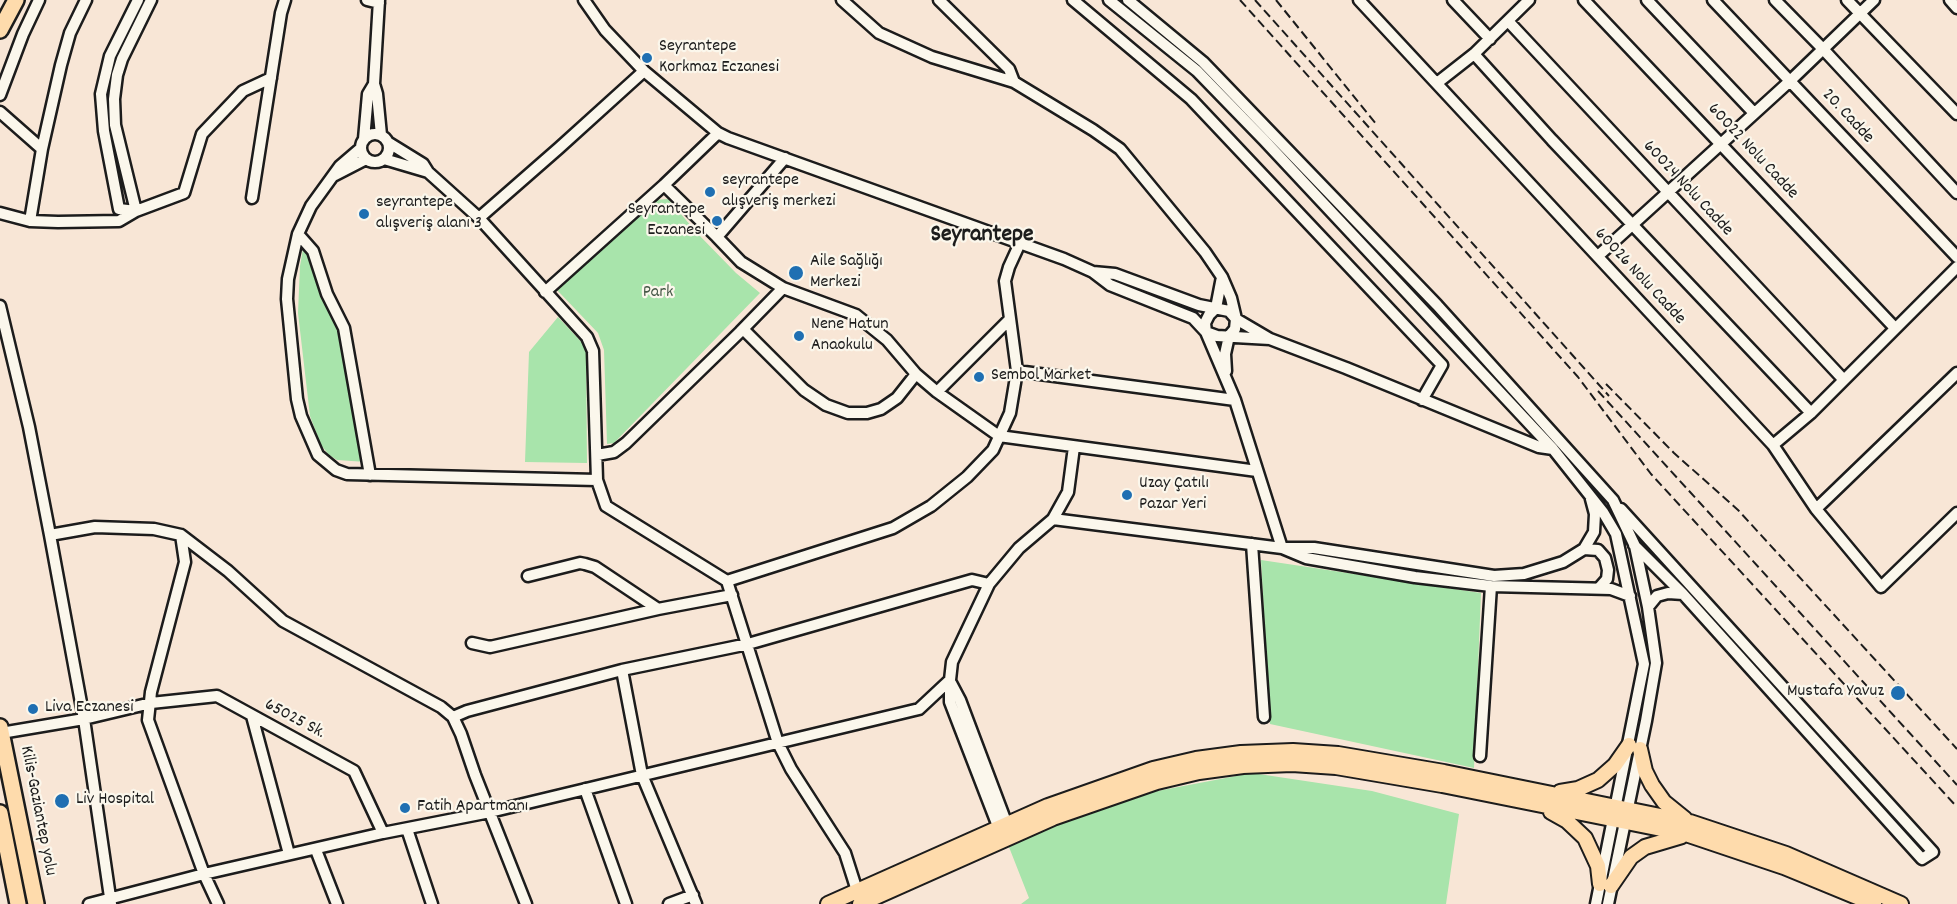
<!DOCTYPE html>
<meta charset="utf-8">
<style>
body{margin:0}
canvas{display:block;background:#f8e6d6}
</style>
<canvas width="1957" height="904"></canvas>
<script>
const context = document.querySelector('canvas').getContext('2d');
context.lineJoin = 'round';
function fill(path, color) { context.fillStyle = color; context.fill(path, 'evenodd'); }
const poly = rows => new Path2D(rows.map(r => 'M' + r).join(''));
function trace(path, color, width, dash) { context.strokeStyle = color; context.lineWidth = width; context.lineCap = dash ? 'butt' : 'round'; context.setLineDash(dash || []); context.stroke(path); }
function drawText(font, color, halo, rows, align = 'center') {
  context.font = font + ' Dekko,sans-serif'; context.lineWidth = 4.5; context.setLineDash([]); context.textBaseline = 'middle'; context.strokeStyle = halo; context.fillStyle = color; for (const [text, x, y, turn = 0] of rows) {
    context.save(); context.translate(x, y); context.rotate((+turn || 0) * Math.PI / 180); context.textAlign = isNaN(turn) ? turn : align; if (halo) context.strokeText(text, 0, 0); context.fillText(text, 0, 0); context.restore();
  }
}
const green = poly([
 [668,199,698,234,736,273,760,293,614,443,607,444,604,350,598,333,557,290,654,200],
 [304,243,344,326,366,462,337,460,329,455,321,445,310,416,298,313,300,266],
 [558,317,586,347,587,463,525,462,529,352],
 [1261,560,1481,593,1474,768,1270,724],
 [1252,773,1372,791,1459,814,1446,904,1021,904,1029,898,1007,842,1152,792]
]);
const minor = poly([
 [367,0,379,3],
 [584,0,605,30,644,71,718,133],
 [842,0,879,33,932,57,1014,82,1093,130,1120,149,1205,252,1222,277,1231,298,1236,319,1235,329,1229,336,1225,354,1226,371],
 [939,0,1009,69,1014,82],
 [1073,0,1191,99,1442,365,1422,400],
 [1109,0,1197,71,1264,140,1553,449,1603,512,1616,534,1644,664,1596,904],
 [1128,0,1203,62,1437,305,1613,500,1635,546,1648,607,1656,663,1646,721,1608,904],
 [1359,0,1773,445,1816,509,1881,587,1957,513],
 [1453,0,1490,39],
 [1584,0,1895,328],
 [1647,0,1754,113],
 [1713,0,1957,257],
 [1775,0,1823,49,1957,193],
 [1847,0,1957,114],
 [1950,0,1957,8],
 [1508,21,1843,379],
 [1474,54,1552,140,1811,413],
 [1437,83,1474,54,1529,0],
 [374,84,377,94,381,135],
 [0,95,23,34,39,0],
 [0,112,42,149],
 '361 148a14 14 0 1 1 28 0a14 14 0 1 1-28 0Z',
 [364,139,368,94,374,84,379,0],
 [361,148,340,166,311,206,298,234,288,279,287,299,297,399,301,416,318,455,336,470,347,474,597,480,593,351,587,337,479,218,428,172,423,164,389,143],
 [785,158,717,237,741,262,783,288,856,315,887,340,916,374,937,392,999,436,1257,471],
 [384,159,428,172],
 [335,175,366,159],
 [664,185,717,237],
 [252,198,281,13,285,0],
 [136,211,119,209,104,131,101,94,110,56,138,0],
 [136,211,115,125,114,99,117,75,122,59,151,0],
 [0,213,30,221,58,222,119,221,136,211,184,193,202,134,243,91,271,78],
 [479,218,559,148,644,71],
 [30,221,42,149,61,65,70,33,86,0],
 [298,234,313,251,327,294,344,328,370,475],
 [1598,256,1790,81,1874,0],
 [1093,272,1115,274,1199,305,1229,311,1236,319,1270,339,1346,368,1539,447,1553,449],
 [1222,277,1216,308,1209,315,1205,323,1206,332,1235,400,1282,548,1306,558,1415,577,1491,586,1611,589,1630,596],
 [545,292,664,185,718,133,728,138,1064,259,1093,272,1110,285,1193,318,1206,332,1217,336,1270,339],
 [0,306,29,427,50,535,84,719,111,904],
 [743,329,804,390,826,405,848,413,867,413,881,409,897,398,916,374],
 [1017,371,1235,400],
 [937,392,1010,319],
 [1773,445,1811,413,1957,267],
 [597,455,614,452,626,443,740,332,783,288],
 [597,480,606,506,727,581,893,528,931,506,967,477,993,450,1010,413,1017,371,1005,281,1009,267,1020,243],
 [1621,509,1933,852,1922,859,1683,594,1634,545],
 [1816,509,1957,373],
 [1053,519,1282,548,1314,548,1494,576,1524,574,1563,562,1584,549,1594,532,1595,514,1591,499],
 [50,535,95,527,154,529,181,535,228,571,283,621,441,707,453,717,461,734,475,775,526,904],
 [181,535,185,562,151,692,148,720,204,874,218,904],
 [1252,544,1264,717],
 [1584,549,1598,550,1605,558,1608,570,1607,579,1599,588],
 [528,576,580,563,585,564,595,567,658,609],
 [727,581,778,743,791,769,845,853,859,897],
 [1648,607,1657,596,1668,593,1683,594],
 [472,643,490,647,658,609,732,595],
 [622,670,642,775,696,904],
 [951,683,960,700,1009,830],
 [252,716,289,854],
 [453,717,467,711,622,670,748,644,972,580,989,584],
 [1,733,84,719,151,703,217,696,354,771,383,833],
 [1480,756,1491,586],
 [585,789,626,904],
 [407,829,432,904],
 [1001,834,950,702,950,680,952,662,989,584,1019,548,1053,519,1068,492,1074,447],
 [316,850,337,904],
 [89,904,204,874,383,833,490,812,919,709,950,680],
 [669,904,693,895]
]);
const major = poly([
 [1640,749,1645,771,1652,785,1664,802,1685,819],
 [1560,792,1578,789,1598,780,1615,765,1629,745],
 [1551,812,1567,821,1585,838,1598,866,1600,884],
 [1611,886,1631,857,1645,847,1682,836],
 [828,904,1048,806,1153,769,1196,759,1241,753,1293,751,1338,754,1444,772,1690,822,1786,854,1901,904],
 [860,904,1053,818,1157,782,1199,772,1243,766,1292,764,1336,767,1442,785,1686,834,1784,867,1874,904]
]);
const highway = poly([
 [0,30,16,0],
 [0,727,36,904],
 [0,813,18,904]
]);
const rail = poly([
 [1240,0,1578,377,1651,474,1957,807],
 [1255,0,1609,396],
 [1276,0,1377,125],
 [1606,384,1674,453,1738,510,1957,749],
 [1598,391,1957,785]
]);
const markers = [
 [647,58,6,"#1f6fb2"],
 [710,192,6,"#1f6fb2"],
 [364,214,6,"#1f6fb2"],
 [717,221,6,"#1f6fb2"],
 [796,273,8,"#1f6fb2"],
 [799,336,6,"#1f6fb2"],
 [979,377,6,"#1f6fb2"],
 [1127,495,6,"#1f6fb2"],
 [1898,693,8,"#1f6fb2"],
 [33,709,6,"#1f6fb2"],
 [62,801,8,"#1f6fb2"],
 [405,808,6,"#1f6fb2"]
];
const poiNames = [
 ["Seyrantepe",659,48],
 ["Korkmaz Eczanesi",659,69],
 ["seyrantepe",722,182],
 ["alışveriş merkezi",722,203],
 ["seyrantepe",376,204],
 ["alışveriş alanı 3",376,225],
 ["Seyrantepe",705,211,"right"],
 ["Eczanesi",705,232,"right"],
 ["Aile Sağlığı",810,263],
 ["Merkezi",810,284],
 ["Nene Hatun",811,326],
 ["Anaokulu",811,347],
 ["Sembol Market",991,377],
 ["Uzay Çatılı",1139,485],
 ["Pazar Yeri",1139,506],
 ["Mustafa Yavuz",1884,693,"right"],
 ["Liva Eczanesi",45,709],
 ["Liv Hospital",76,801],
 ["Fatih Apartmanı",417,808]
];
const streetNames = [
 ["20. Cadde",1847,117,47],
 ["60022 Nolu Cadde",1752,152,47],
 ["60024 Nolu Cadde",1687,189,47],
 ["60026 Nolu Cadde",1639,277,47],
 ["65025 Sk.",294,720,28],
 ["Kilis-Gaziantep yolu",37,811,79]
];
const parkNames = [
 ["Park",658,294]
];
const districtNames = [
 ["Seyrantepe",982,237]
];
fill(green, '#a8e4ab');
trace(minor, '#1c1c1c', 15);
trace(major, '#1c1c1c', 18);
trace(highway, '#1c1c1c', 20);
trace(minor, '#fbf7ec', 10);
trace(major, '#fedbac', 14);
trace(highway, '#fedbac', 15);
trace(rail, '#1c1c1c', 2, [9, 4.5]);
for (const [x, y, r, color] of markers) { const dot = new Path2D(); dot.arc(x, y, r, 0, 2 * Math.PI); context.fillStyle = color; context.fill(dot); trace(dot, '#fbf7ec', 2); }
drawText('18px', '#1c1c1c', '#fbf7ec', poiNames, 'left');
drawText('18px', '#1c1c1c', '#fbf7ec', streetNames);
drawText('18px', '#465847', '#fbf7ec', parkNames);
drawText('bold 24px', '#1c1c1c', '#fbf7ec', districtNames);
</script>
